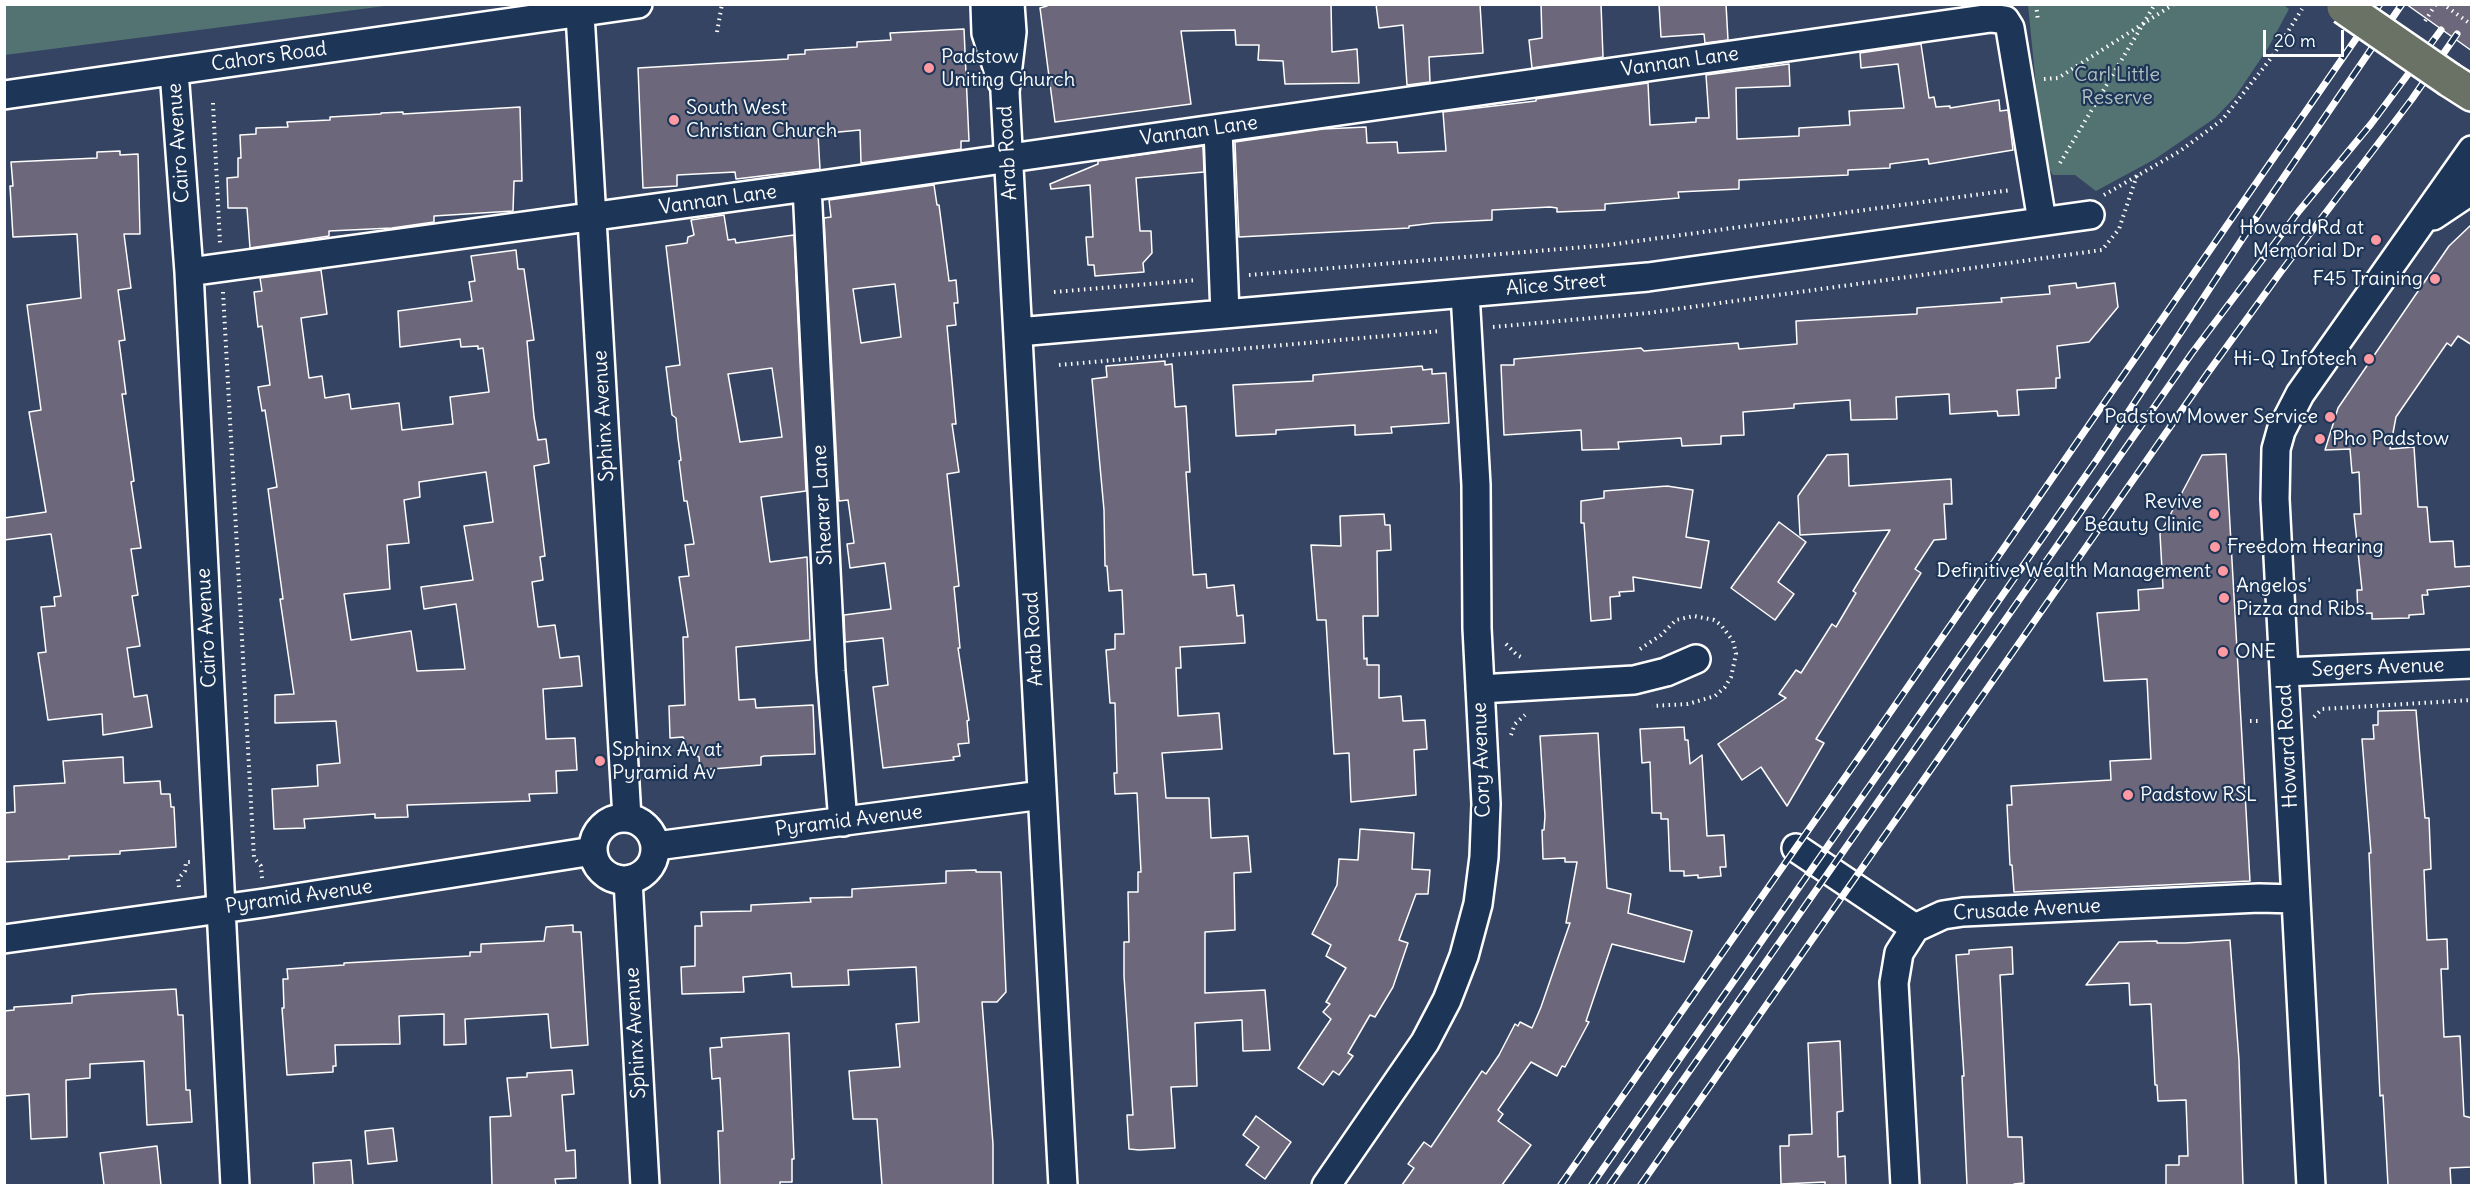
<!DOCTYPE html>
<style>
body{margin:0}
#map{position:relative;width:2476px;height:1190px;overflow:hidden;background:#354462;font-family:Delius,sans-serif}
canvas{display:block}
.frame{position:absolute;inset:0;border:6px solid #fff;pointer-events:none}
.scale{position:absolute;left:2263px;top:30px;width:81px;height:27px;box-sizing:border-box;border:3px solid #fff;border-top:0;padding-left:8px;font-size:18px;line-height:21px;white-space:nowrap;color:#fff;-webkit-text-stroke:4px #1d3557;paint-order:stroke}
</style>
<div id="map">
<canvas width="2476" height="1190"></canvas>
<div class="frame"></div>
<div class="scale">20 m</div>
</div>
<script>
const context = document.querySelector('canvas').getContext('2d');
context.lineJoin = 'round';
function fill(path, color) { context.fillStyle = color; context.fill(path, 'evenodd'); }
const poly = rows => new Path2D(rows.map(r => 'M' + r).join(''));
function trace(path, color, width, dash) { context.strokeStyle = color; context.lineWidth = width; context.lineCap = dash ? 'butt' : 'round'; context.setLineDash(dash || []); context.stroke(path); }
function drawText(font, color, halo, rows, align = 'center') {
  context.font = font + ' Delius,sans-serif'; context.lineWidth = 4.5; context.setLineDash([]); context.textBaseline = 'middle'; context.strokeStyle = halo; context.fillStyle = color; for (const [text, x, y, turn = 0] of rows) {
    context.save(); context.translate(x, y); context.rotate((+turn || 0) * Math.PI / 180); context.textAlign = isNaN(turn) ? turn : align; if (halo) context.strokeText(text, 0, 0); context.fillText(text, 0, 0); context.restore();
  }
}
const green = poly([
 [5,4,393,4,393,5,5,55],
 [2282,4,2289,9,2268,48,2235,97,2215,118,2155,159,2096,191,2075,175,2053,175,2046,164,2042,146,2028,5]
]);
const building = poly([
 [1047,4,1331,4,1332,52,1357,49,1359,83,1285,84,1283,61,1258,60,1259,45,1236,45,1235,30,1181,31,1191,104,1055,122,1040,8,1047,6,1047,4],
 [1376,4,1480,4,1483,53,1429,57,1430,82,1407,85,1403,25,1379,28,1376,4],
 [1541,4,1601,4,1603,57,1532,68,1529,40,1542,38,1541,4],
 [1659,4,1726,4,1728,40,1705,43,1704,34,1661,37,1659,4],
 [2406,4,2472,4,2472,51,2406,4],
 [964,29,969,141,961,141,961,149,861,163,860,130,818,134,820,169,736,179,735,172,677,175,677,186,643,188,638,68,788,59,788,55,805,54,805,50,857,47,857,42,891,40,890,33,964,29],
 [1921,44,1929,98,1934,97,1936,107,1950,106,1950,108,1999,100,2000,111,2008,110,2013,150,1929,164,1928,159,1890,164,1890,168,1848,170,1848,175,1739,180,1739,189,1678,192,1679,198,1605,204,1605,210,1557,212,1557,208,1550,207,1492,210,1492,220,1434,223,1409,226,1409,228,1239,237,1235,142,1323,129,1366,127,1367,143,1397,142,1398,153,1446,151,1443,112,1536,101,1536,99,1648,83,1650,125,1696,122,1696,118,1709,118,1706,75,1789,64,1790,86,1736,88,1737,139,1799,136,1799,128,1850,125,1849,111,1904,108,1898,64,1861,68,1860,53,1921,44],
 [520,107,522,181,514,181,513,211,434,216,434,222,392,228,329,231,329,236,250,248,247,208,228,208,227,178,238,177,238,158,241,158,240,135,256,134,256,128,288,127,287,122,330,120,330,117,381,114,381,113,403,112,403,114,520,107],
 [1203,146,1204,172,1136,178,1140,231,1151,231,1152,253,1143,263,1144,272,1095,276,1094,265,1088,265,1086,237,1093,237,1090,185,1051,189,1050,184,1098,164,1098,161,1203,146],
 [120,151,120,155,138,154,140,234,124,234,131,288,118,290,125,340,119,341,126,394,122,394,134,481,131,482,141,548,131,549,138,595,132,596,140,646,127,648,134,697,147,695,152,727,103,735,102,714,48,720,38,653,46,652,41,607,55,606,54,597,61,596,51,534,4,540,4,518,46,512,29,412,41,410,27,305,81,298,77,234,13,237,10,186,13,186,11,162,97,158,97,152,120,151],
 [934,185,937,205,939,205,949,281,956,280,958,303,954,303,956,325,947,326,956,424,952,424,959,472,947,474,959,586,954,587,960,648,958,648,969,720,967,721,969,743,958,744,960,756,953,757,954,760,883,768,873,687,888,685,883,638,845,642,844,615,891,609,885,563,850,568,847,544,854,543,848,500,839,501,838,486,824,218,831,217,829,200,934,185],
 [895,284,901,337,861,343,853,289,895,284],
 [724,215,728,240,735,239,736,243,794,235,806,491,761,497,770,562,807,557,810,640,736,647,739,700,755,699,756,708,813,705,815,754,764,756,761,757,761,765,700,770,699,757,691,753,683,737,670,738,669,706,685,705,683,637,688,637,679,577,689,576,685,545,694,544,687,501,684,501,679,461,681,460,678,438,676,418,672,415,666,367,680,365,666,246,687,243,688,237,694,235,691,220,724,215],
 [772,368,782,437,740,442,728,374,772,368],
 [2472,224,2472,345,2458,336,2451,346,2447,343,2396,417,2390,449,2414,447,2418,507,2427,507,2430,542,2453,541,2455,567,2472,566,2472,586,2427,590,2428,595,2422,595,2424,614,2409,615,2409,618,2372,619,2372,613,2358,614,2357,590,2362,590,2354,514,2361,514,2359,472,2352,473,2350,449,2325,450,2338,408,2449,246,2472,224],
 [516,250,518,269,524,269,534,340,527,341,534,417,538,440,546,439,549,463,534,466,545,556,540,557,543,580,532,582,538,627,555,625,560,658,579,656,582,686,543,689,546,739,575,738,577,770,556,771,557,793,529,794,530,801,407,805,408,817,375,818,375,814,304,819,305,828,274,829,272,789,318,786,317,765,340,763,336,721,275,723,275,695,294,694,280,599,283,599,268,489,277,487,265,410,262,411,258,387,270,385,262,326,258,327,254,292,262,291,260,278,321,270,327,314,301,318,309,378,322,376,325,398,349,394,351,409,399,403,402,430,453,424,450,397,489,392,483,348,478,349,478,346,461,347,460,339,400,347,398,311,472,301,469,282,475,281,471,256,516,250],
 [486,472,493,522,464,526,473,580,421,587,424,609,456,604,465,669,417,671,411,631,351,640,344,594,390,589,387,545,409,543,404,500,420,497,419,482,486,472],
 [2076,283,2077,288,2115,283,2118,307,2089,342,2057,346,2060,378,2056,378,2056,388,2017,390,2019,415,1998,416,1997,411,1950,414,1949,394,1896,397,1897,419,1851,420,1850,400,1794,404,1794,408,1743,412,1744,435,1721,436,1721,444,1682,446,1681,438,1618,442,1619,449,1582,450,1581,430,1504,435,1501,365,1514,365,1514,359,1641,348,1644,351,1738,343,1739,349,1797,344,1796,321,1917,314,1917,308,2002,302,2001,298,2050,294,2049,286,2076,283],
 [1165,361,1165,365,1172,364,1175,407,1186,406,1190,472,1186,472,1193,575,1206,574,1207,588,1234,585,1237,616,1243,615,1245,643,1180,647,1181,668,1176,668,1178,716,1219,713,1222,749,1162,753,1166,798,1209,798,1211,838,1248,836,1251,872,1234,873,1235,930,1205,932,1205,993,1265,990,1270,1050,1243,1051,1242,1020,1195,1023,1197,1086,1171,1087,1175,1148,1139,1150,1129,1149,1127,1115,1133,1115,1124,976,1124,942,1129,942,1128,892,1138,892,1138,872,1141,872,1137,793,1115,794,1114,773,1117,773,1115,703,1110,703,1106,650,1115,649,1115,634,1124,634,1122,590,1109,591,1107,566,1105,566,1104,510,1092,379,1107,377,1106,366,1165,361],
 [1422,366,1423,370,1432,369,1432,374,1446,373,1449,423,1391,427,1392,433,1355,435,1355,425,1276,430,1276,434,1236,436,1233,385,1313,381,1313,375,1422,366],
 [1848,454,1849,486,1951,479,1952,504,1944,504,1946,539,1934,540,1915,569,1921,573,1816,739,1824,743,1787,806,1761,767,1742,780,1718,744,1786,698,1779,694,1796,670,1801,673,1832,624,1836,627,1856,593,1853,591,1890,530,1800,535,1798,496,1827,455,1848,454],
 [2226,454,2250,881,2014,892,2012,865,2010,865,2007,805,2012,805,2011,786,2111,780,2110,761,2151,759,2147,679,2104,681,2097,613,2139,610,2138,590,2163,588,2160,534,2202,455,2226,454],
 [1667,486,1693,490,1686,537,1709,541,1701,588,1633,577,1634,591,1619,592,1620,596,1610,597,1611,619,1591,621,1584,523,1581,523,1581,501,1604,498,1604,491,1667,486],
 [1384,514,1385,525,1390,525,1391,550,1377,551,1378,616,1363,616,1364,659,1367,658,1367,665,1379,665,1379,698,1401,696,1403,721,1425,720,1427,749,1414,750,1416,795,1351,802,1349,753,1334,754,1326,620,1317,620,1311,545,1341,546,1340,516,1384,514],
 [1779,522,1806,542,1778,582,1794,594,1775,620,1731,588,1779,522],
 [2416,710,2425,818,2429,818,2431,869,2424,870,2427,940,2447,939,2448,969,2441,969,2444,1037,2460,1036,2464,1116,2472,1118,2472,1167,2450,1168,2451,1185,2388,1185,2383,1095,2380,1096,2369,853,2371,853,2362,739,2374,739,2373,725,2378,725,2378,711,2416,710],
 [1684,727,1685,740,1688,740,1690,764,1702,755,1707,836,1724,835,1726,867,1720,867,1721,876,1698,878,1698,875,1684,876,1684,871,1670,871,1668,819,1661,819,1661,813,1652,813,1650,762,1642,763,1640,729,1684,727],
 [1598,733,1607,888,1631,894,1628,913,1692,931,1684,962,1612,944,1586,1021,1589,1022,1565,1067,1562,1066,1557,1076,1531,1062,1498,1110,1503,1114,1498,1121,1531,1145,1502,1185,1402,1185,1414,1168,1408,1164,1424,1142,1431,1147,1482,1071,1486,1074,1499,1055,1515,1024,1518,1026,1520,1022,1532,1028,1541,1007,1570,923,1566,923,1577,862,1565,862,1565,858,1543,859,1542,830,1544,830,1545,816,1540,736,1598,733],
 [123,757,124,783,160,781,161,794,170,794,171,807,174,807,176,847,120,851,120,854,69,856,69,859,4,862,4,813,15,812,14,786,65,783,63,761,123,757],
 [1360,829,1414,833,1412,869,1430,870,1428,894,1416,894,1399,940,1408,943,1393,987,1375,1017,1370,1015,1348,1053,1353,1056,1339,1075,1333,1071,1323,1085,1298,1068,1331,1019,1323,1012,1330,1004,1326,1002,1346,968,1326,956,1331,945,1312,934,1337,885,1339,859,1358,860,1360,829],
 [976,870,976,872,1001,872,1006,992,997,1002,982,1002,993,1144,993,1185,882,1185,877,1119,853,1119,849,1071,900,1067,896,1024,919,1022,916,967,848,970,849,985,792,987,791,973,743,977,744,992,682,994,681,967,695,966,695,926,702,926,701,912,751,911,751,905,811,902,810,898,852,897,852,889,946,883,946,871,976,870],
 [573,925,573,932,581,932,588,1045,551,1048,548,1014,465,1019,466,1044,444,1045,444,1014,399,1016,400,1044,335,1045,336,1066,333,1066,333,1072,287,1075,282,1008,284,1008,283,979,288,979,287,969,344,965,344,963,470,956,470,952,481,952,481,944,544,941,546,927,573,925],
 [2230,940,2239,1060,2243,1185,2166,1185,2166,1165,2179,1165,2179,1156,2188,1156,2186,1100,2158,1101,2157,1085,2155,1085,2151,1004,2130,1005,2129,983,2086,985,2119,942,2157,941,2157,943,2185,943,2230,940],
 [2012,947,2013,974,2000,975,2008,1137,2022,1137,2024,1183,2014,1184,2014,1185,1967,1185,1962,1076,1964,1076,1956,955,1969,954,1969,950,2012,947],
 [176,989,178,1015,183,1015,186,1090,190,1090,192,1122,147,1125,144,1061,90,1064,90,1078,66,1080,67,1137,31,1139,29,1094,4,1096,4,1011,14,1010,14,1007,72,1003,72,996,90,994,176,989],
 [789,1033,794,1159,792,1159,792,1182,780,1182,780,1185,720,1185,718,1131,723,1131,720,1078,712,1079,710,1048,722,1047,721,1038,789,1033],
 [1840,1041,1843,1111,1837,1112,1838,1157,1845,1156,1846,1185,1825,1185,1825,1182,1781,1184,1780,1146,1789,1146,1789,1135,1812,1134,1808,1043,1840,1041],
 [572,1070,574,1094,562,1095,566,1151,575,1150,576,1178,555,1179,556,1185,492,1185,490,1117,511,1116,507,1078,527,1077,527,1073,572,1070],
 [1256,1116,1291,1142,1265,1179,1246,1165,1259,1147,1243,1135,1256,1116],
 [393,1128,397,1161,368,1164,365,1131,393,1128],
 [157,1146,161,1185,104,1185,100,1153,157,1146],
 [351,1160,353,1185,314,1185,313,1163,351,1160]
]);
const path = poly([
 [2036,4,2038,21],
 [2444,4,2447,7],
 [2425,21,2436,4],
 [717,32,722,4],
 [2044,79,2058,78,2174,4],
 [213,103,220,243],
 [2060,163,2155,4],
 [2104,195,2180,151,2222,120,2272,57,2302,9],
 [1249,275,1608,245,2011,190],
 [223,292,254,858,261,866,262,878],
 [1054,292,1197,280],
 [1493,327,1648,313,2102,250,2119,229,2137,175],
 [1059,365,1441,331],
 [1506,644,1517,655,1523,658],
 [1640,649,1661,635,1676,620,1694,616,1714,620,1721,625,1733,641,1736,654,1731,677,1725,687,1715,696,1688,704,1652,706],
 [2314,717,2322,709,2472,700],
 [2250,721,2262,721],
 [1511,735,1515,724,1525,715],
 [179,887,178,879,185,871,186,862,193,862]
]);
const minor = poly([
 [985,4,986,33,1002,82],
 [1010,4,1012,32,1005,92,1063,1186],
 [580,14,627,818],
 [174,71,189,272,235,1186],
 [4,95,638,4],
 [1218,129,1225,314],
 [807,187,831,671,843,822],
 [2433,216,2472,190],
 [189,272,807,187,1991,18,2005,20,2010,28,2042,221],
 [1018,332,1648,277,2090,215],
 [2284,672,2472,664],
 [1480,689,1634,680,1666,672,1696,659],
 '593 849a31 31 0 1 1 62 0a31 31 0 1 1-62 0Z',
 [656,846,1042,795],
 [1796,848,1915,928],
 [628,880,645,1186],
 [4,939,264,903,593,851],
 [1326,1186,1425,1042,1447,1000,1464,956,1478,904,1484,857,1486,804,1477,628,1476,485,1465,293],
 [1905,1186,1894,983,1899,953,1915,928,1943,915,1963,912,2259,898,2296,899],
 [2311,1186,2275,499,2276,449,2281,431,2300,394,2472,150]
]);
const major = poly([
 [2450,80,2472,94]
]);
const rail = poly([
 [1560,1186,1869,743,2380,4],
 [1591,1186,2098,458,2262,209,2402,4],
 [1609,1186,2192,353,2299,211,2371,124,2441,30],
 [1640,1186,2207,374,2280,273,2412,99,2457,34]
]);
const pathBridge = poly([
 [2447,7,2472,25]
]);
const majorBridge = poly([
 [2344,7,2450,80]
]);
const markers = [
 [929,68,6,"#ff9aa2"],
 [674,120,6,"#ff9aa2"],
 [2376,240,6,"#ff9aa2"],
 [2435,279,6,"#ff9aa2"],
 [2369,359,6,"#ff9aa2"],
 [2330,417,6,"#ff9aa2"],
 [2320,439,6,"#ff9aa2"],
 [2214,514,6,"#ff9aa2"],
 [2215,547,6,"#ff9aa2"],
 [2223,571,6,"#ff9aa2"],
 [2224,598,6,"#ff9aa2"],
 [2223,652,6,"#ff9aa2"],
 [600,761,6,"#ff9aa2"],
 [2128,795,6,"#ff9aa2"]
];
const streetNames = [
 ["Cahors Road",269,57,-8],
 ["Vannan Lane",1680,62,-8],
 ["Vannan Lane",1199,131,-8],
 ["Cairo Avenue",179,143,-94],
 ["Arab Road",1008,153,-93],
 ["Vannan Lane",718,200,-8],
 ["Alice Street",1556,285,-5],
 ["Sphinx Avenue",604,416,-93],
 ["Shearer Lane",823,505,-93],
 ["Cairo Avenue",207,628,-93],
 ["Arab Road",1034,639,-93],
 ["Segers Avenue",2378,668,-2],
 ["Howard Road",2288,746,-93],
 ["Cory Avenue",1482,760,-92],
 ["Pyramid Avenue",849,821,-7],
 ["Pyramid Avenue",299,897,-8],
 ["Crusade Avenue",2027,910,-3],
 ["Sphinx Avenue",636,1033,-93]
];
const poiNames = [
 ["Padstow",941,57],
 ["Uniting Church",941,80],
 ["South West",686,108],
 ["Christian Church",686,131],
 ["Howard Rd at",2364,228,"right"],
 ["Memorial Dr",2364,251,"right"],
 ["F45 Training",2423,279,"right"],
 ["Hi-Q Infotech",2357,359,"right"],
 ["Padstow Mower Service",2318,417,"right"],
 ["Pho Padstow",2332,439],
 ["Revive",2202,502,"right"],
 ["Beauty Clinic",2202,525,"right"],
 ["Freedom Hearing",2227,547],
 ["Definitive Wealth Management",2211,571,"right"],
 ["Angelos'",2236,586],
 ["Pizza and Ribs",2236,609],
 ["ONE",2235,652],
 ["Sphinx Av at",612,750],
 ["Pyramid Av",612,773],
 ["Padstow RSL",2140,795]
];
const parkNames = [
 ["Carl Little",2117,75],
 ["Reserve",2117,98]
];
fill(green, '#537373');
fill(building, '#6c677a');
trace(building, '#fff', 1.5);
trace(minor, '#fff', 32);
trace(major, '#fff', 38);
trace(path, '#fff', 4, [1.5, 4.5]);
trace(minor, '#1d3557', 27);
trace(major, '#6a7266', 33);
trace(rail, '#fff', 7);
trace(rail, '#1d3557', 4.5, [14]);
trace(majorBridge, '#fff', 38, []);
trace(pathBridge, '#fff', 4, [1.5, 4.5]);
trace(majorBridge, '#6a7266', 33);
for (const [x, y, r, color] of markers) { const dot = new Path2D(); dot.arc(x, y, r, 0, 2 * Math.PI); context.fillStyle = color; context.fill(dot); trace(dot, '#1d3557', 2); }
drawText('20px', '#fff', '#1d3557', streetNames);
drawText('20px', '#fff', '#1d3557', poiNames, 'left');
drawText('20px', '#b2c0c0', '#1d3557', parkNames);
</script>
